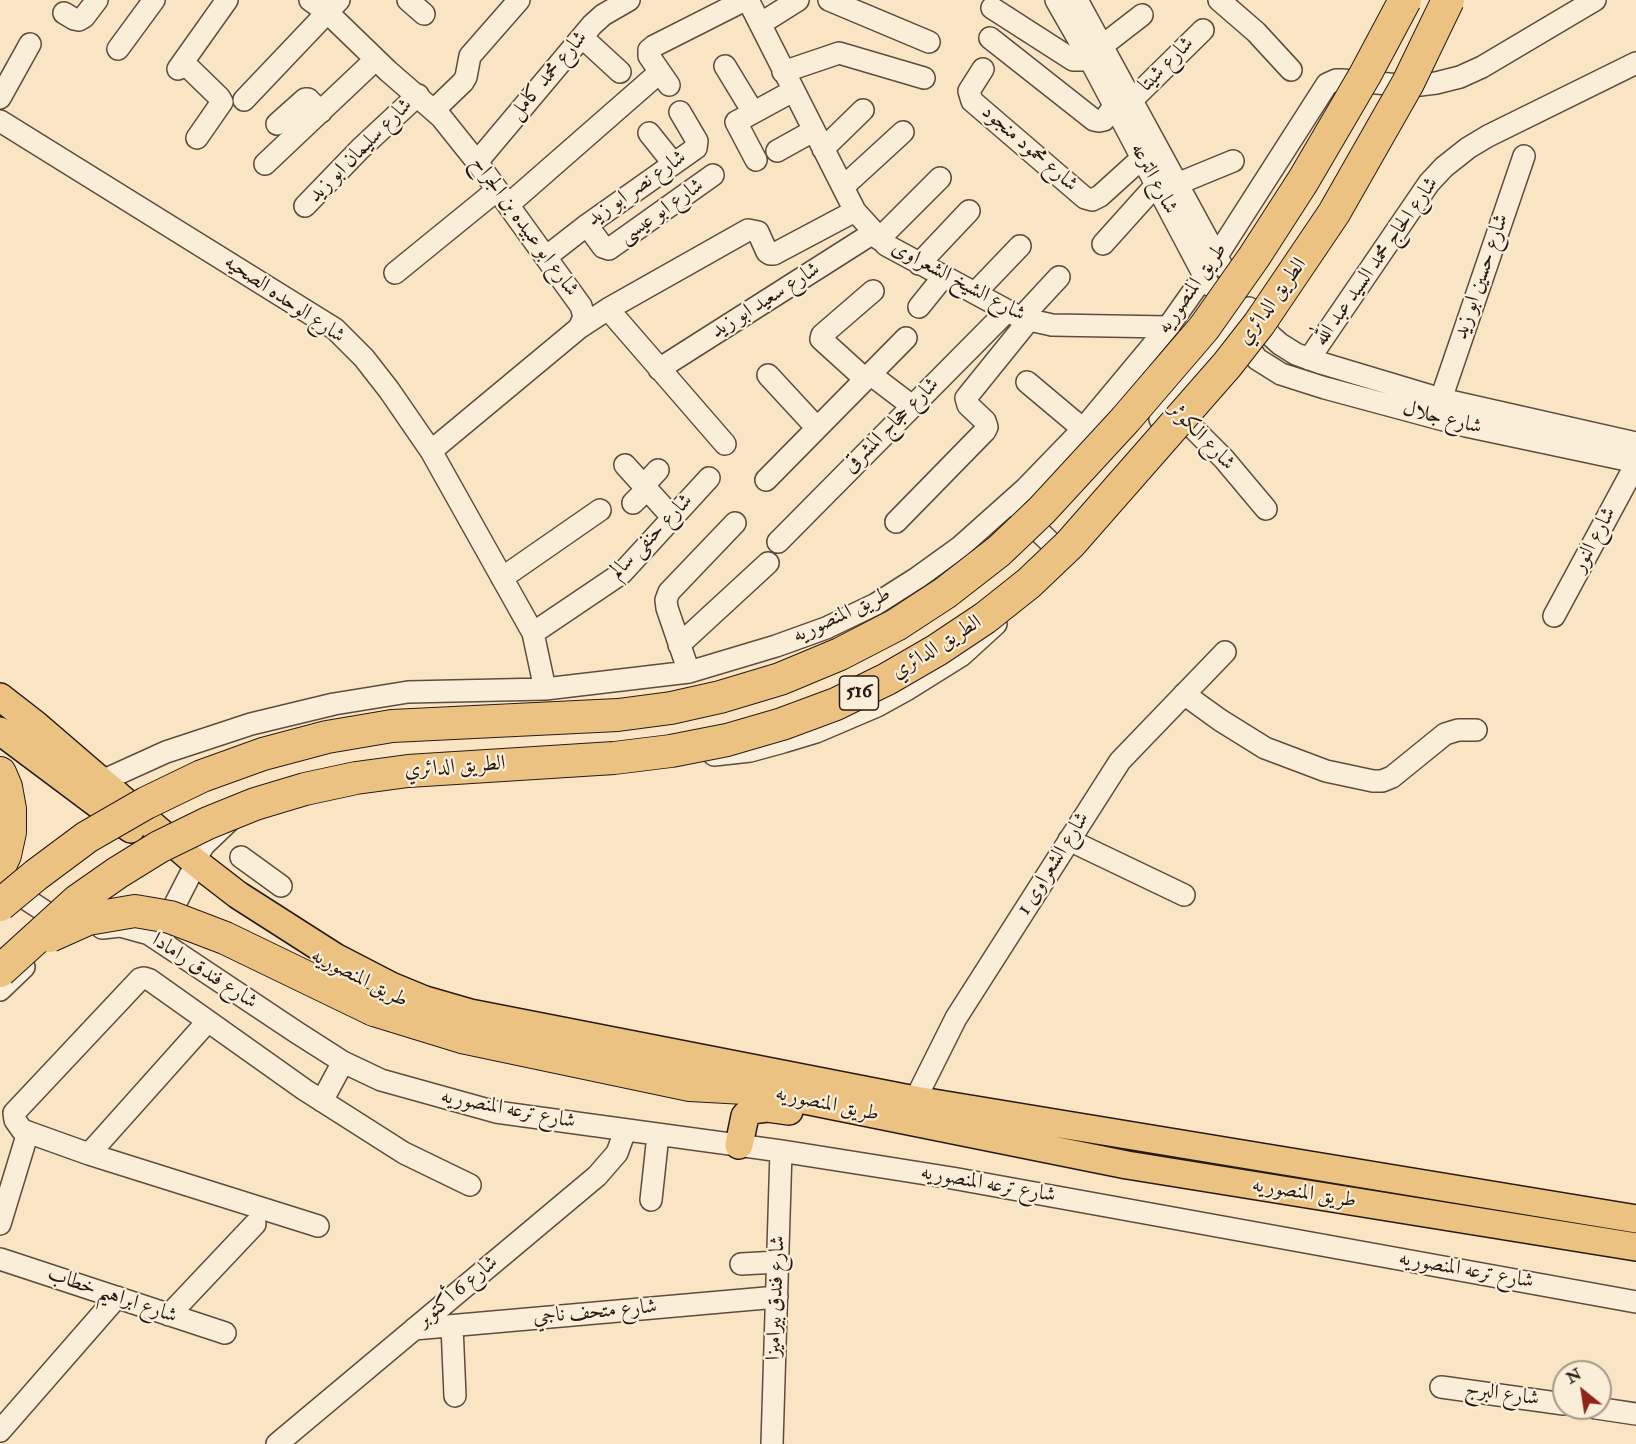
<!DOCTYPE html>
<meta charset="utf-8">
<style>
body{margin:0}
#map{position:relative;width:1636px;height:1444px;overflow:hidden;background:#f9e5c3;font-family:"IM FELL Double Pica",serif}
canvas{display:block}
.north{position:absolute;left:1552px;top:1360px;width:60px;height:60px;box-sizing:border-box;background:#fbeed8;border:2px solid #a69989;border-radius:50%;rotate:330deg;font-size:16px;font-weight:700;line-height:24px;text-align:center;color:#271a13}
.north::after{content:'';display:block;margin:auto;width:21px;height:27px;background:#8f2418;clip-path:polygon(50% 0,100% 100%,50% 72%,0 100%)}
</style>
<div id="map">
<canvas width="1636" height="1444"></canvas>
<div class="north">N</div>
</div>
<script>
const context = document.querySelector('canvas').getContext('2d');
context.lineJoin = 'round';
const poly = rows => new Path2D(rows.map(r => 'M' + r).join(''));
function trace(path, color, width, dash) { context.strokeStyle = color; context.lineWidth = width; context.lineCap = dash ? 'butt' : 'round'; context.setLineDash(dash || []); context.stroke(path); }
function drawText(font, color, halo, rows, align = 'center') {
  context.font = font + ' "IM FELL Double Pica",Amiri,serif'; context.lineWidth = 4.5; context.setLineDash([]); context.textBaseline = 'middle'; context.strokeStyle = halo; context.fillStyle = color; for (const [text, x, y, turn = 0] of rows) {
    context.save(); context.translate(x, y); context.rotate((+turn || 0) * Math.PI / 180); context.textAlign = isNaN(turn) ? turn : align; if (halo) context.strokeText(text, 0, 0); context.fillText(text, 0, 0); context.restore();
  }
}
const minor = poly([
 [310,0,328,13,388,71,441,117,477,162,581,306,584,317,579,328,431,451],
 [408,0,424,14],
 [748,0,855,211,886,245,1021,318,1052,325,1168,327],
 [829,0,929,42],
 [1056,0,1088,56,1209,285],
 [1077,0,1222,266],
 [1219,0,1256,32,1291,70],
 [992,8,1073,60,1084,60,1088,56],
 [64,13,74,19,79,20,84,17,97,0],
 [760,24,798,0],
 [582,37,620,72],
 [990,38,1094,120,1099,121,1104,120,1114,106],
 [1102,46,1142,15],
 [118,49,154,0],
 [183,62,219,97,222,102,197,138],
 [725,66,753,112],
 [178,69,227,0],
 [983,69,969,91,972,101,1085,198,1092,200,1100,196,1142,158],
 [783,72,839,53,924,78],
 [669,85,649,56,649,50,654,46,745,0],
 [0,98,30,44],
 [244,100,339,0],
 [1131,101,1203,30],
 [434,110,463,82,466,77,470,56,519,0],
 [0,121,335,329,364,358,389,390,431,451,533,633,545,689],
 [277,124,305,99,308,99,321,112],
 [649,133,673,163],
 [823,149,863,110],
 [777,151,813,131],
 [756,160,736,122,793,91],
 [477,162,592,25,603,15,629,0],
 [265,164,375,60],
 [1177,184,1233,161],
 [843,187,903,132],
 [508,205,660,72],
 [305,206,360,149,418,95],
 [587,225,603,247,609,249,713,175],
 [879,239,940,178],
 [1103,244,1156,185],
 [546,257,587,225,696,148,697,141,680,112],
 [919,264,969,211],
 [395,273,497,190],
 [975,293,1020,246],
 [919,307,944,276],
 [608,309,725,444],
 [1254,314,1271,336,1280,344,1296,354,1321,363,1441,399,1636,443],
 [1021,318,1059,277],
 [579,328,608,309,748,230,758,232,767,252,770,254,774,254,855,211],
 [1238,332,1257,359,1281,374,1325,388,1466,426,1636,462],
 [1309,359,1429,183,1444,167,1468,148,1488,136,1636,63],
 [659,369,873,233],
 [870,374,912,406],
 [768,375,817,428],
 [865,379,821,339,822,335,873,291],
 [1027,382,1083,429],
 [1441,399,1524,156],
 [1173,408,1224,459,1266,509],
 [1160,419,1249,308],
 [625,465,673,518],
 [766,480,906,338],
 [644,485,658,470],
 [633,503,647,489],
 [1021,514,1056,548],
 [896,522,985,431,987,427,985,421,968,405,966,398,1029,320],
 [778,542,1007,311],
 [502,578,600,510],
 [1554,616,1636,464],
 [533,633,622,573,709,478],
 [679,645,768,563],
 [689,672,667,608,666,600,669,592,735,523],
 [1184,694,1220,720,1265,748,1326,771,1373,781,1382,781,1392,777,1445,734,1458,730,1476,730],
 [714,755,750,751,783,742,816,732,877,706,906,690,962,655,996,624],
 [91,786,166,752,251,724,334,704,408,692,545,689,689,672,776,646,826,628,876,604,917,578,960,547,1025,489,1083,429,1168,327,1204,276,1327,84,1336,80,1342,80,1412,86,1436,83,1460,77,1482,67,1595,0],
 [1069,840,1184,895],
 [241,857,281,886],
 [194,861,204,845,229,821],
 [0,882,67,926],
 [102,928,120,926,149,934,296,1032,343,1062,381,1080,496,1112,781,1151,952,1178,1636,1302],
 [163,928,190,875],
 [0,990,24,967],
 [915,1100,956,1018,1120,761,1225,652],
 [322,1101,343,1062],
 [89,1154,208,1021],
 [651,1200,658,1135],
 [0,1224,28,1132],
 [318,1226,89,1154,22,1130,15,1120,14,1113,140,979,144,978,150,980,305,1090,404,1153,470,1185],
 [0,1259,225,1333],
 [741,1264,778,1262],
 [169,1315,255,1224],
 [452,1326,455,1396],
 [414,1329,777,1297],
 [1441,1387,1564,1404],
 [1596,1408,1636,1414],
 [0,1431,117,1297],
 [277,1444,597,1176,617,1153,625,1131],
 [772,1444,781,1151]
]);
const major = poly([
 [0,697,36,725,194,861,238,895,335,957,391,986,425,1000,470,1013,915,1100,1636,1219],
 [0,731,131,829],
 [725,1084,1127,1165,1636,1247],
 [739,1145,745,1116,751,1110,767,1108,789,1111]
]);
const highway = poly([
 [0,773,6,787,10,809,10,832,5,855,0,866],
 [374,1010,462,1037,690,1085,745,1088]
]);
const highwayBridge = poly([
 [0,905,36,875,87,837,146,803,202,776,263,754,327,737,392,726,618,715,671,708,720,697,780,679,840,654,896,625,945,593,999,551,1042,510,1125,420,1204,328,1254,257,1303,181,1365,75,1405,0],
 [50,936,88,919,135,911,170,917,225,938,374,1010],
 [0,971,77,901,117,873,159,847,208,823,255,804,305,789,356,778,408,771,614,758,671,751,727,740,782,724,836,704,887,679,937,650,985,618,1029,583,1070,544,1227,365,1259,324,1334,213,1408,83,1448,0]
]);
const shields = [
 [859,693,39]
];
const shieldNames = [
 ["516",859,693]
];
const streetNames = [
 ["شارع شيتا",1167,65,-45],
 ["شارع محمد كامل",549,76,-50],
 ["شارع محمود منجود",1029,149,41],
 ["شارع سليمان ابو زيد",361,151,-45],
 ["شارع الترعه",1153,179,62],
 ["شارع نصر ابو زيد",637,189,-35],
 ["شارع ابو عيسى",662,212,-35],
 ["شارع ابو عبيده بن الجراح",524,227,54],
 ["شارع الحاج محمد السيد عبد الله",1377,262,-55],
 ["شارع حسين ابو زيد",1482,277,-71],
 ["شارع الشيخ الشعراوى",958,282,28],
 ["طريق المنصوريه",1193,289,-55],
 ["شارع الوحده الصحيه",284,300,34],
 ["شارع سعيد ابو زيد",766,301,-32],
 ["الطريق الدائري",1273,302,-54],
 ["شارع جلال",1442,419,14],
 ["شارع حجاج المشرقى",892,426,-45],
 ["شارع الكوثر",1201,437,46],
 ["شارع حنفى سالم",652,537,-46],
 ["شارع النور",1595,540,-62],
 ["طريق المنصوريه",842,616,-25],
 ["الطريق الدائري",937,648,-32],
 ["الطريق الدائري",455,768,-4],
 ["شارع الشعراوى 1",1054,864,-58],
 ["شارع فندق رامادا",204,972,33],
 ["طريق المنصوريه",359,979,27],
 ["طريق المنصوريه",827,1105,12],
 ["شارع ترعه المنصوريه",508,1110,11],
 ["شارع ترعه المنصوريه",988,1185,10],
 ["طريق المنصوريه",1304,1194,9],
 ["شارع ترعه المنصوريه",1466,1271,10],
 ["شارع 6 أكتوبر",458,1292,-40],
 ["شارع ابراهيم خطاب",112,1296,19],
 ["شارع فندق بيراميزا",777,1298,-88],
 ["شارع متحف ناجي",595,1313,-5],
 ["شارع البرج",1502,1395,8]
];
trace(minor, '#5c4d3f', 24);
trace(major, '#271a13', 30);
trace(highway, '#271a13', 34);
trace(minor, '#fbeed8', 21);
trace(major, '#ecc282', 27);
trace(highway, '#ecc282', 32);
trace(highwayBridge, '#271a13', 34, []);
trace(highwayBridge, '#ecc282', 32);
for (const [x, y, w] of shields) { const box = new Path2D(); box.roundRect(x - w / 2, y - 17, w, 34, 4.5); context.fillStyle = '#fbeed8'; context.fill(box); trace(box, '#271a13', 1.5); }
drawText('bold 20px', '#271a13', null, shieldNames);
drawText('21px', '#271a13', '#fbeed8', streetNames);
</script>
